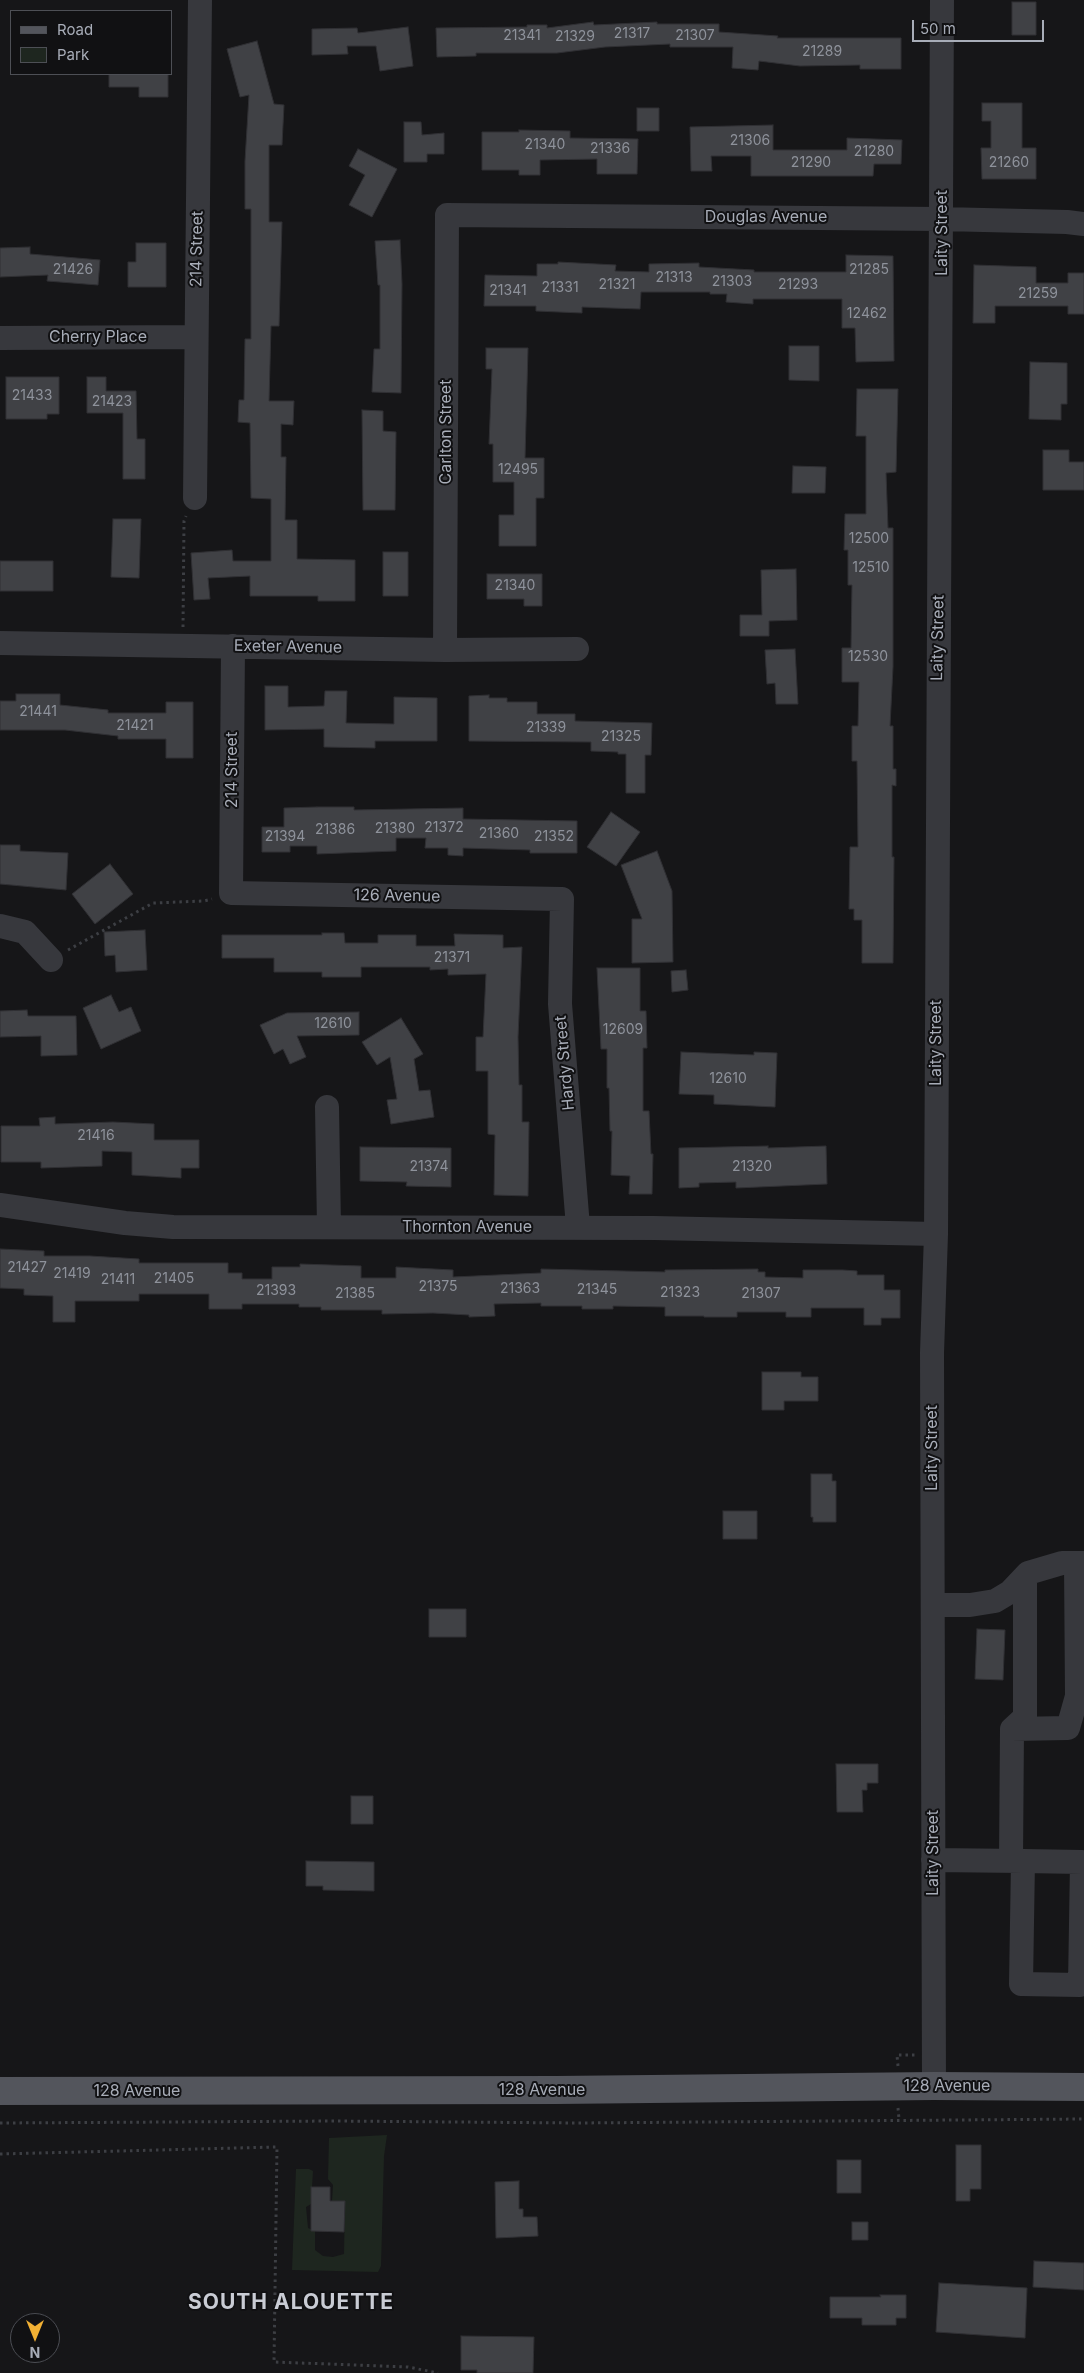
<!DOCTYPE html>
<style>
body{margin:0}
#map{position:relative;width:1084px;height:2373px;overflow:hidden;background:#161618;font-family:Inter,sans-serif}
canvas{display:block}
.legend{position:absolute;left:10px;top:10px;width:162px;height:65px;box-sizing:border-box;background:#111113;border:1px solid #4d4f55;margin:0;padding:6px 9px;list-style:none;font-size:15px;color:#a8adb8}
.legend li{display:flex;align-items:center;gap:10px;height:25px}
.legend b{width:25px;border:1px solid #4d4f55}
.north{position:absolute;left:10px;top:2313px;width:50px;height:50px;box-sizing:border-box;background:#111113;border:1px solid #4d4f55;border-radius:50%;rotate:180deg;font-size:14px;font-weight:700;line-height:20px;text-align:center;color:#a8adb8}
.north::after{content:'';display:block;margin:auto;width:18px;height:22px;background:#f2b134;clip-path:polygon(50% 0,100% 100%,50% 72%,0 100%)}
.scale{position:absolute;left:912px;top:20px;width:132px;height:22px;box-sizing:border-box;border:2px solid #a8adb8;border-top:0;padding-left:6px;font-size:15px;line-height:18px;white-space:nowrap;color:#a8adb8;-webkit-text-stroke:4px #111113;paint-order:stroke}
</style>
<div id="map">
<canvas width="1084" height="2373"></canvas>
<ul class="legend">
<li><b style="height:6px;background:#53555c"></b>Road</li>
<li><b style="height:14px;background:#1e261f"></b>Park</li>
</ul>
<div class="north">N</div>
<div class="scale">50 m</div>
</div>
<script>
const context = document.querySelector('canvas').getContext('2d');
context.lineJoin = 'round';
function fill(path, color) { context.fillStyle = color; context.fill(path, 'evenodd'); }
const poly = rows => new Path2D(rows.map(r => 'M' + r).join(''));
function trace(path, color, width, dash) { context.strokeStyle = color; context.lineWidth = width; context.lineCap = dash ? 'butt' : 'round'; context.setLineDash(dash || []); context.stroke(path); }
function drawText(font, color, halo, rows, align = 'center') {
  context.font = font + ' Inter,sans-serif'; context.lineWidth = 4; context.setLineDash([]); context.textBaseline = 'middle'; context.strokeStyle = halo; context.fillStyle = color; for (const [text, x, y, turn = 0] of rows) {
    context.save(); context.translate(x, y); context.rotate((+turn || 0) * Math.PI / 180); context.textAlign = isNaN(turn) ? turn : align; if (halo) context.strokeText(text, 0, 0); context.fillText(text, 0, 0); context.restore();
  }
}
const green = poly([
 [387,2135,384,2156,381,2266,378,2272,292,2270,296,2169,309,2169,313,2171,311,2204,306,2207,308,2228,315,2231,315,2250,323,2256,333,2257,344,2254,345,2201,332,2201,333,2185,328,2179,329,2138]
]);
const building = poly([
 [1012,2,1036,2,1036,35,1012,35,1012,2],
 [593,22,594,25,657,22,657,24,719,24,719,32,778,36,777,38,901,38,901,69,860,69,860,65,800,66,759,61,758,70,732,68,733,47,670,47,670,44,605,47,557,53,476,53,476,56,437,57,436,28,527,27,527,25,547,25,547,28,593,22],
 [408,27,413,66,380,71,376,46,347,46,348,54,312,55,312,29,357,28,358,33,408,27],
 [257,41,274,104,284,105,282,145,269,145,269,222,282,222,279,326,271,326,269,401,294,401,293,425,281,424,281,457,286,457,285,520,297,520,297,559,355,560,355,601,318,601,318,596,250,596,250,576,208,578,210,599,194,600,191,553,232,550,233,561,271,561,271,499,251,498,250,423,238,422,239,400,244,400,245,339,251,339,251,209,245,209,245,161,249,95,240,97,227,49,257,41],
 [109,74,168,74,168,97,139,97,139,87,109,87,109,74],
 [982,103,1022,103,1022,148,1036,148,1036,179,982,179,981,148,991,148,991,121,982,121,982,103],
 [637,108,659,108,659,131,637,131,637,108],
 [404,122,421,122,422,135,444,133,444,154,427,154,427,162,404,162,404,122],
 [773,125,773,150,847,150,847,138,902,140,901,164,874,164,873,176,751,176,751,156,711,156,712,171,691,171,690,127,773,125],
 [519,130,570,131,570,138,638,139,637,174,597,174,597,159,540,160,540,175,519,175,519,170,482,170,482,132,519,132,519,130],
 [358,149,397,169,372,217,349,205,365,175,349,166,358,149],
 [400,240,402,284,401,393,372,392,374,349,380,349,380,285,378,285,375,241,400,240],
 [136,243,166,243,166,287,128,287,128,262,136,262,136,243],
 [30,247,30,254,100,260,98,285,47,281,48,275,0,277,0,248,30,247],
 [846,255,893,256,894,361,856,362,855,328,842,328,842,299,753,299,753,304,726,302,727,294,710,294,710,292,641,292,640,309,582,307,582,313,536,311,536,306,484,306,485,275,537,276,537,264,558,264,558,262,616,265,615,271,649,272,649,264,699,263,699,267,754,270,754,272,846,272,846,255],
 [974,265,1036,267,1036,283,1068,283,1068,273,1084,273,1084,314,1068,314,1068,306,995,306,995,323,973,323,974,265],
 [789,346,819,346,819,381,789,380,789,346],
 [486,348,528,348,525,458,544,458,544,498,536,498,536,546,499,546,499,515,514,515,514,482,493,482,493,444,489,444,492,369,486,369,486,348],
 [1030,362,1067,363,1067,404,1061,404,1061,420,1029,419,1030,362],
 [6,377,59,377,59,414,47,414,47,419,6,419,6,377],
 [87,377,106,377,106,391,136,391,137,439,145,439,145,479,123,479,123,413,87,413,87,377],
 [857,389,898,389,896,472,886,473,888,528,893,528,893,667,890,726,893,726,893,769,896,769,896,786,892,785,892,857,894,857,893,963,862,963,862,920,854,920,854,909,849,909,850,847,858,847,857,761,852,761,852,726,858,726,859,682,842,682,842,648,851,648,852,585,848,585,848,550,844,550,845,514,866,514,866,436,856,436,857,389],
 [362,410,383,411,383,431,396,432,395,510,363,510,362,410],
 [1043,450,1069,450,1069,462,1084,462,1084,490,1043,490,1043,450],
 [793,466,826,467,825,493,792,493,793,466],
 [113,519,141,519,139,578,111,577,113,519],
 [383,552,408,552,408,596,383,596,383,552],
 [0,561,53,561,53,591,0,591,0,561],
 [796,569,797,620,769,621,769,636,740,636,740,615,762,615,761,570,796,569],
 [487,574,542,574,542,606,524,606,524,599,487,599,487,574],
 [795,649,798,704,776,704,775,683,767,684,765,650,795,649],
 [265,686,288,686,288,707,324,706,325,691,347,691,346,723,394,724,394,697,437,698,437,741,375,741,375,748,324,747,324,729,265,730,265,686],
 [16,694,60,694,60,705,108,710,108,713,166,713,166,702,193,702,193,758,166,758,166,739,118,739,118,736,65,730,0,730,0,701,16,701,16,694],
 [489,695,489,698,507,698,507,702,537,702,537,714,575,714,575,721,652,723,651,755,645,755,645,793,626,793,626,754,618,754,618,752,591,751,591,742,469,741,469,696,489,695],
 [317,807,354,807,354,810,463,808,463,819,577,821,577,853,530,853,530,850,463,848,463,856,448,855,448,848,425,848,426,838,396,838,396,851,317,854,317,846,290,846,290,852,262,852,262,827,284,827,284,808,317,807],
 [611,812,640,832,616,866,587,847,611,812],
 [0,845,20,845,20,851,68,853,66,890,0,884,0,845],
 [657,851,672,891,673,962,632,963,632,919,642,919,621,865,657,851],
 [110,864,133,894,95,924,72,894,110,864],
 [145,930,147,970,116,972,115,955,105,956,104,932,145,930],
 [322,933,344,933,345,943,378,943,378,935,416,935,416,946,455,946,454,934,503,935,503,948,522,947,518,1037,519,1085,522,1085,522,1122,529,1122,528,1196,494,1195,495,1135,488,1134,488,1071,476,1071,476,1037,483,1037,486,974,448,975,448,969,430,970,430,967,361,967,361,977,322,977,322,972,274,972,274,958,222,958,222,935,322,935,322,933],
 [597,968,640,968,640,1011,646,1011,647,1048,643,1048,643,1111,649,1111,651,1154,653,1154,652,1194,629,1194,630,1176,611,1175,612,1131,610,1131,609,1088,607,1088,607,1049,601,1049,597,968],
 [686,970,688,990,672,992,671,971,686,970],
 [111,995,119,1012,131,1007,141,1031,101,1049,83,1008,111,995],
 [27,1010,28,1016,76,1016,77,1055,41,1056,41,1036,0,1037,0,1011,27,1010],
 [359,1012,359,1035,297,1036,306,1057,290,1064,283,1049,274,1054,260,1025,287,1013,359,1012],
 [401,1018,423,1054,414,1059,419,1091,430,1090,434,1117,391,1124,387,1100,397,1099,390,1057,377,1065,362,1042,401,1018],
 [681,1052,754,1055,754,1052,777,1053,775,1107,714,1104,714,1095,679,1094,681,1052],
 [55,1117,55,1124,113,1122,154,1124,154,1140,199,1140,199,1168,181,1168,181,1178,132,1175,132,1152,102,1151,102,1166,41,1168,41,1162,1,1162,1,1126,40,1126,39,1118,55,1117],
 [768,1146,768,1148,826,1146,827,1184,736,1188,736,1182,699,1183,699,1187,679,1188,679,1148,768,1146],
 [360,1147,451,1148,451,1187,406,1186,407,1182,360,1181,360,1147],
 [0,1249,44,1251,44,1256,90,1256,139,1259,139,1263,228,1263,228,1273,242,1273,242,1279,272,1279,272,1267,300,1267,300,1264,361,1266,361,1278,396,1278,396,1267,453,1270,453,1277,541,1273,541,1269,665,1272,665,1270,758,1269,758,1272,765,1272,765,1277,803,1278,803,1270,843,1270,857,1271,857,1275,884,1275,884,1290,900,1290,900,1318,881,1318,881,1325,864,1325,864,1308,811,1308,811,1317,786,1317,786,1312,737,1312,737,1317,704,1317,704,1316,665,1316,665,1307,613,1306,613,1309,582,1309,582,1306,541,1306,541,1303,494,1304,495,1316,469,1317,469,1315,433,1313,382,1314,382,1310,321,1310,321,1307,299,1307,299,1304,242,1304,242,1309,209,1309,209,1294,139,1294,139,1301,75,1301,75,1322,53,1322,53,1296,24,1295,24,1289,0,1288,0,1249],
 [762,1372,801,1372,801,1377,818,1377,818,1401,784,1401,784,1410,762,1410,762,1372],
 [811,1474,832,1474,832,1481,836,1481,836,1522,813,1522,813,1517,811,1517,811,1474],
 [723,1511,757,1511,757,1539,723,1539,723,1511],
 [429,1609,466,1609,466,1637,429,1637,429,1609],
 [977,1629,1005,1630,1003,1680,975,1679,977,1629],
 [836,1764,878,1764,878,1783,867,1783,867,1790,862,1790,863,1812,837,1812,836,1764],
 [351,1796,373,1796,373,1824,351,1824,351,1796],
 [306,1861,374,1862,374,1891,323,1890,323,1886,306,1886,306,1861],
 [956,2145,981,2145,981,2189,970,2189,970,2201,956,2201,956,2145],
 [837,2160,861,2160,861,2193,837,2193,837,2160],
 [519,2181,519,2209,523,2209,523,2217,537,2217,538,2236,496,2238,495,2182,519,2181],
 [311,2187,330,2187,330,2201,345,2201,344,2232,311,2231,311,2187],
 [852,2222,868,2222,868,2240,852,2240,852,2222],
 [1034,2261,1084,2263,1084,2290,1033,2287,1034,2261],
 [939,2283,1027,2288,1025,2338,936,2332,939,2283],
 [880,2295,906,2295,906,2318,896,2318,896,2325,862,2325,862,2318,830,2318,830,2297,881,2297,880,2295],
 [461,2336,534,2337,533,2373,477,2373,477,2370,461,2370,461,2336]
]);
const path = poly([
 [183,627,184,521,186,516],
 [68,950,153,903,204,901,212,899],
 [898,2066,897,2055,915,2055],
 [898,2108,899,2119],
 [0,2123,334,2121,578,2123,1084,2119],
 [0,2154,277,2147,274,2362,408,2367,438,2373]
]);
const minor = poly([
 [0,338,196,337],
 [195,498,200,0],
 [0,643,445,650,577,649],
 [233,646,231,893,562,899,560,1004,578,1227],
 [445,650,447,215,942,219,1067,222,1084,224],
 [0,926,25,932,51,960],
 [327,1107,329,1227],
 [0,1205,125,1223,173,1227,654,1228,936,1234],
 [933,1605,970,1605,995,1601,1010,1592,1028,1573,1062,1563,1084,1563],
 [1012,1729,1068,1728,1077,1696,1076,1563],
 [933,1860,1023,1861,1021,1984,1080,1985,1082,1862,1023,1861],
 [1011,1860,1012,1729,1025,1717,1025,1577],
 [934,2086,932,1353,936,1234,942,0]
]);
const major = poly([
 [0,2091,556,2090,934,2086,1084,2087]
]);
const numberNames = [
 ["21317",632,34],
 ["21341",522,36],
 ["21307",695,36],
 ["21329",575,37],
 ["21289",822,52],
 ["21306",750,141],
 ["21340",545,145],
 ["21336",610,149],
 ["21280",874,152],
 ["21290",811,163],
 ["21260",1009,163],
 ["21426",73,270],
 ["21285",869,270],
 ["21313",674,278],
 ["21303",732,282],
 ["21321",617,285],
 ["21293",798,285],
 ["21331",560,288],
 ["21341",508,291],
 ["21259",1038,294],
 ["12462",867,314],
 ["21433",32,396],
 ["21423",112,402],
 ["12495",518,470],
 ["12500",869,539],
 ["12510",871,568],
 ["21340",515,586],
 ["12530",868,657],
 ["21441",38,712],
 ["21421",135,726],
 ["21339",546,728],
 ["21325",621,737],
 ["21372",444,828],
 ["21380",395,829],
 ["21386",335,830],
 ["21360",499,834],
 ["21394",285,837],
 ["21352",554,837],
 ["21371",452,958],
 ["12610",333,1024],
 ["12609",623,1030],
 ["12610",728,1079],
 ["21416",96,1136],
 ["21374",429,1167],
 ["21320",752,1167],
 ["21427",27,1268],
 ["21419",72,1274],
 ["21405",174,1279],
 ["21411",118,1280],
 ["21375",438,1287],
 ["21363",520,1289],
 ["21345",597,1290],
 ["21393",276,1291],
 ["21323",680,1293],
 ["21385",355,1294],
 ["21307",761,1294]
];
const streetNames = [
 ["Douglas Avenue",766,217],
 ["Laity Street",942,233,-90],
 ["214 Street",197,249,-89],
 ["Cherry Place",98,337],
 ["Carlton Street",446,432,-90],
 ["Laity Street",938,638,-89],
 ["Exeter Avenue",288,647,1],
 ["214 Street",232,770,-90],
 ["126 Avenue",397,896,1],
 ["Laity Street",936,1043,-90],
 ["Hardy Street",565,1063,-95],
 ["Thornton Avenue",467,1227],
 ["Laity Street",932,1448,-90],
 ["Laity Street",933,1853,-90],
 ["128 Avenue",947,2086],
 ["128 Avenue",542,2090],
 ["128 Avenue",137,2091]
];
const districtNames = [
 ["SOUTH ALOUETTE",291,2303]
];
fill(green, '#1e261f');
fill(building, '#404145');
trace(building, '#303034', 1);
trace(path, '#3d3f44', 3, [2.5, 4]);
trace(minor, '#37383d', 24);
trace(major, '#53555c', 28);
drawText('14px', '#8e929b', null, numberNames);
drawText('16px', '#a8adb8', '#111113', streetNames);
context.letterSpacing = '1px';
drawText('bold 21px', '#c9ccd4', '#111113', districtNames);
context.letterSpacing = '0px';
</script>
